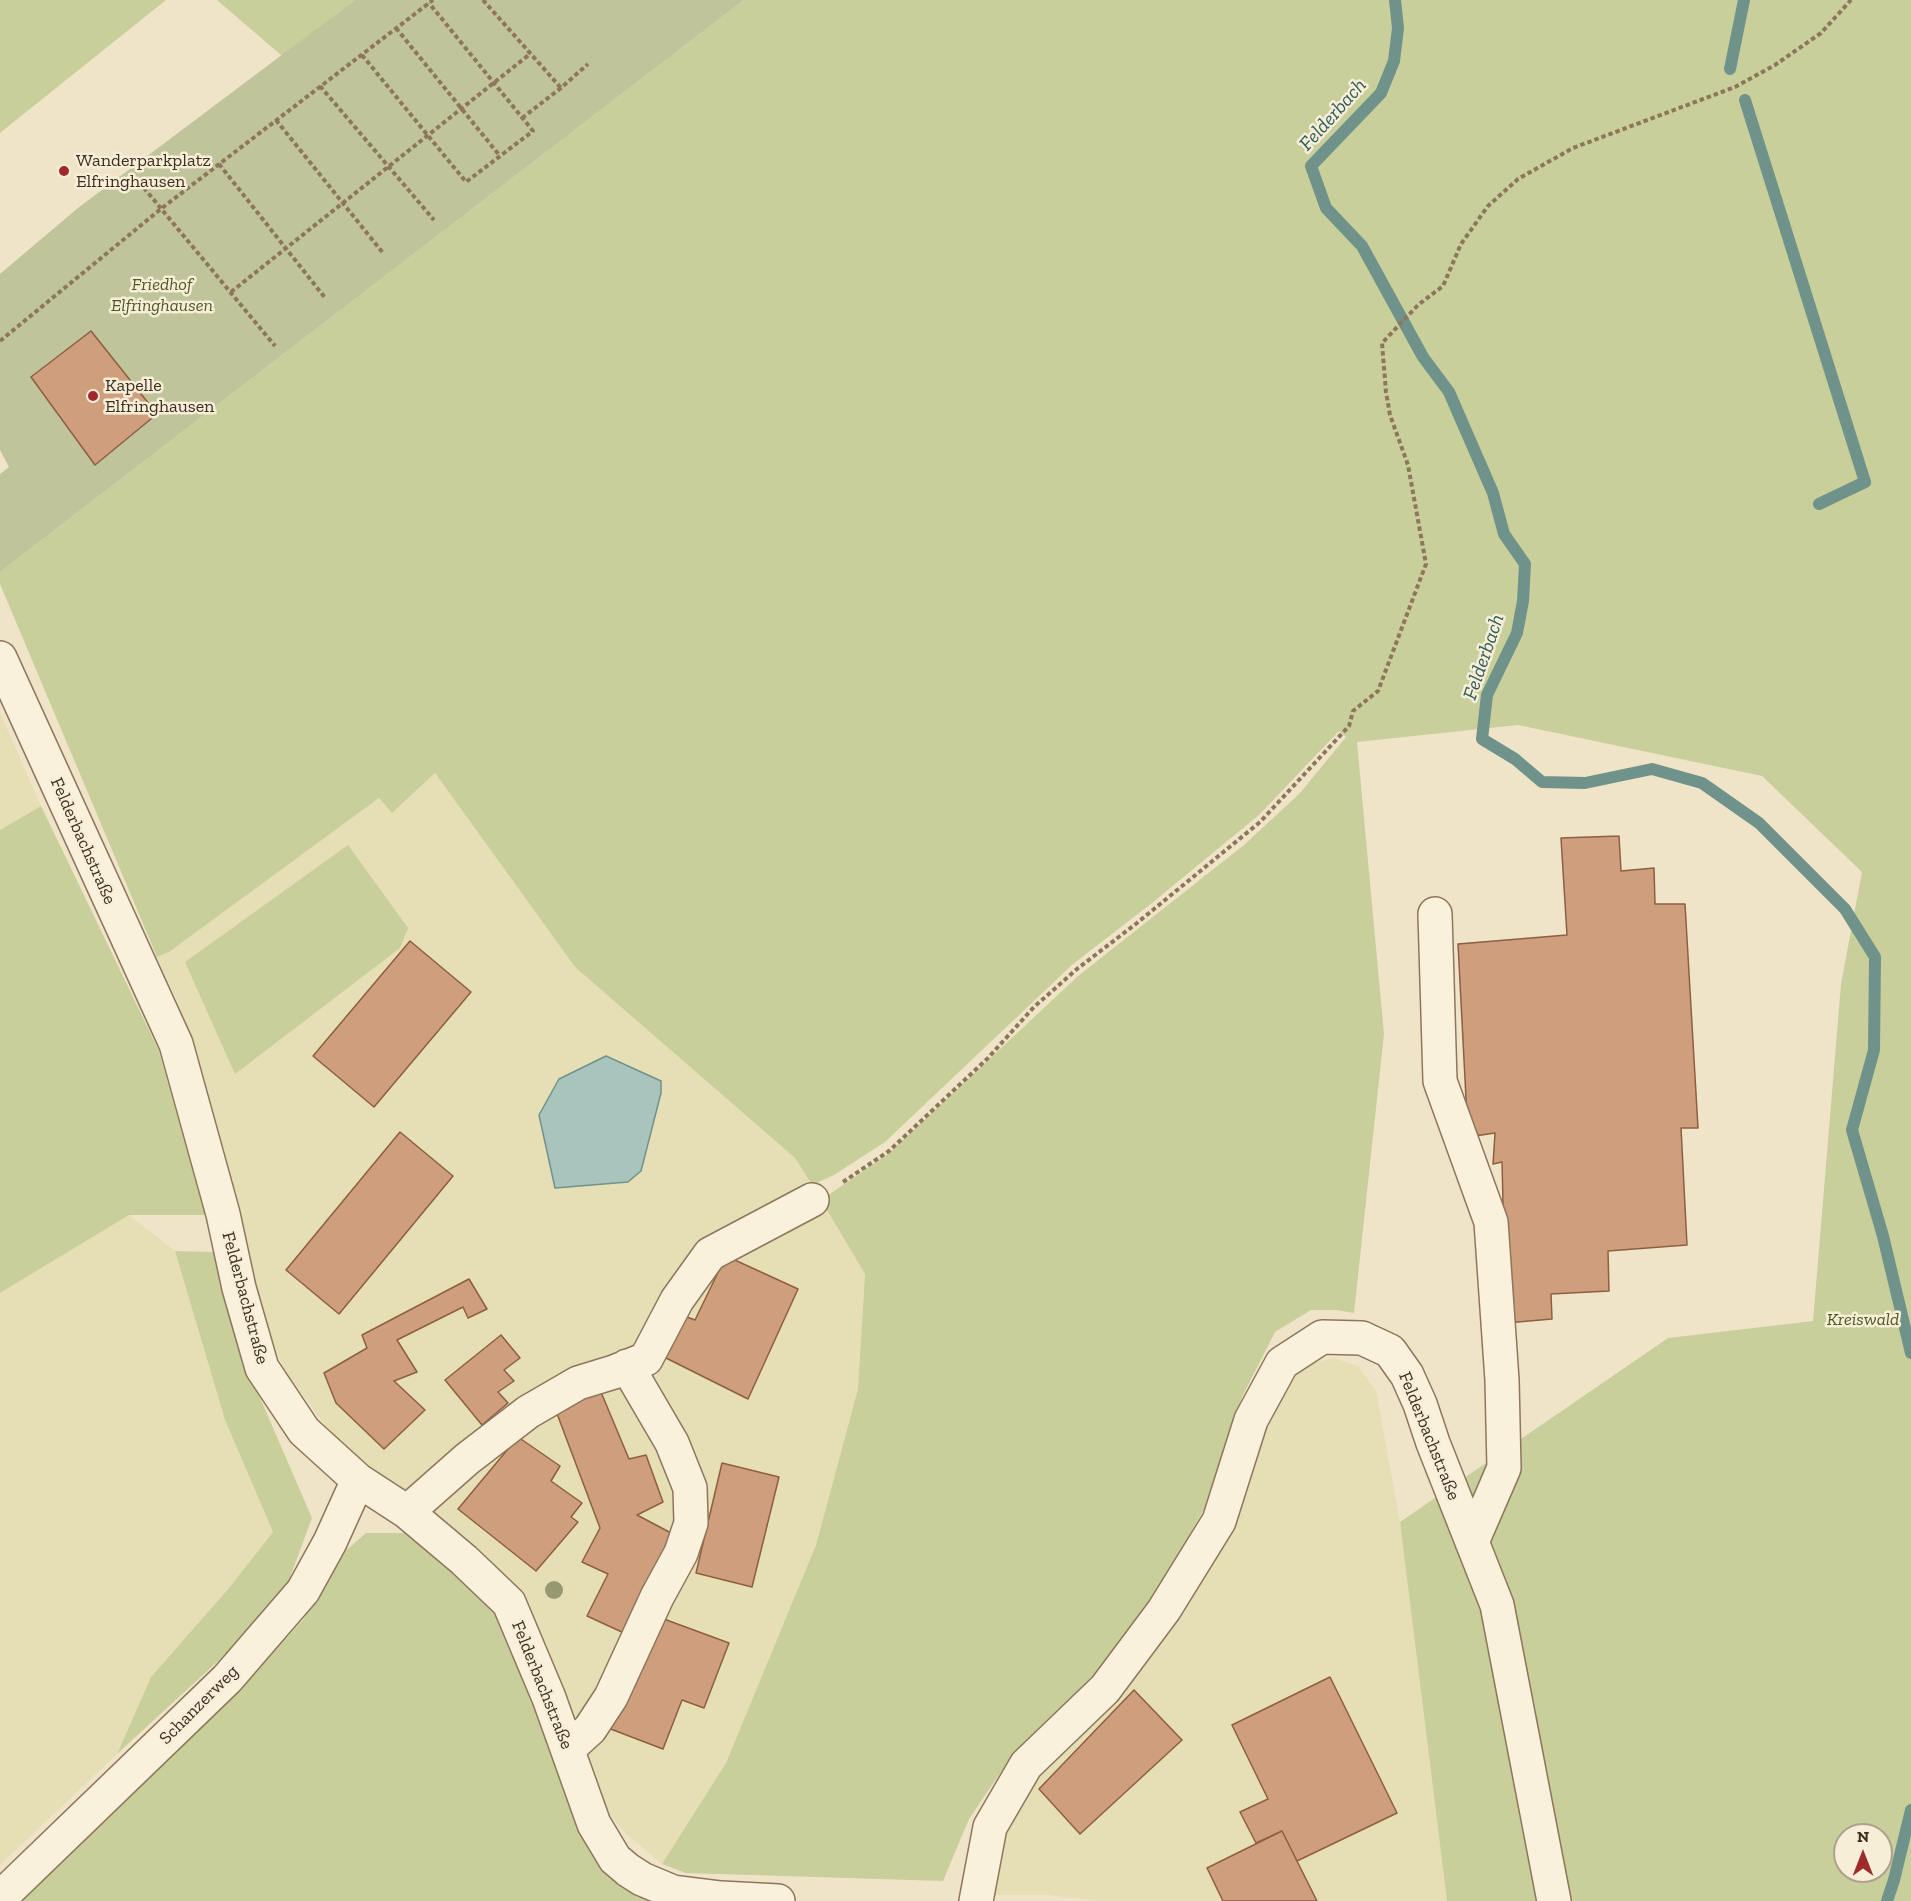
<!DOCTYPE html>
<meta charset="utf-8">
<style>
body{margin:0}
#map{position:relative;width:1911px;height:1901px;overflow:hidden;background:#f0e4c8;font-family:"Zilla Slab",serif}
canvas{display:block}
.north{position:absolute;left:1833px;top:1823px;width:60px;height:60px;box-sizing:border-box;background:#f7eed8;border:2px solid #ada18e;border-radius:50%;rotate:0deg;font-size:16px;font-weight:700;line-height:24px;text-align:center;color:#3d2e20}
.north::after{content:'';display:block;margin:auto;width:21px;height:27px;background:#9e2a2b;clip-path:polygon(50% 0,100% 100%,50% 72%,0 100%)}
</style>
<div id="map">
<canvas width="1911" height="1901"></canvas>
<div class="north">N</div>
</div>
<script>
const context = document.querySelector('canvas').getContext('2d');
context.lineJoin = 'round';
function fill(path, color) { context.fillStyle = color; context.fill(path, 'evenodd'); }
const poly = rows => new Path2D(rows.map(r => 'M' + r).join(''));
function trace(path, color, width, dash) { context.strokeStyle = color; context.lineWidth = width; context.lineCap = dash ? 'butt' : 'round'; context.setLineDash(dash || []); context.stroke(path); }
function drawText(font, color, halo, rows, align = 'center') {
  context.font = font + ' "Zilla Slab",serif'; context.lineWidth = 5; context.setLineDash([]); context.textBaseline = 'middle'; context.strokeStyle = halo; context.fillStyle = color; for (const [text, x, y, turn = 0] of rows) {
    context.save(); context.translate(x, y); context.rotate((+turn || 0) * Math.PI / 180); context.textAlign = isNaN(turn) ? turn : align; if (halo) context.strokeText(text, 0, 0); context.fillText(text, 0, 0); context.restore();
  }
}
const farmland = poly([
 [0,713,41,806,0,830],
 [435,773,575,967,795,1158,865,1273,858,1389,816,1545,726,1763,662,1864,625,1833,607,1812,566,1702,522,1599,482,1551,399,1489,334,1437,286,1373,258,1309,206,1088,181,1009,157,957,169,952,379,798,392,813],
 [129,1215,175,1251,225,1420,273,1532,229,1588,151,1677,117,1754,0,1865,0,1293],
 [1334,1358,1358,1366,1376,1391,1400,1522,1447,1901,1099,1901,1047,1895,981,1895,1008,1827,1034,1775,1112,1699,1283,1382,1308,1364]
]);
const green = poly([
 [0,0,166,0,0,133],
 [217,0,355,0,282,56],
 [744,0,1911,0,1911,1901,1447,1901,1400,1522,1668,1338,1813,1321,1841,984,1862,872,1762,776,1518,725,1357,742,1384,1034,1354,1313,1336,1310,1311,1310,1275,1332,1242,1397,1204,1509,1152,1601,1098,1678,1011,1757,969,1819,943,1881,686,1873,662,1864,726,1763,816,1545,858,1389,865,1274,821,1200,888,1154,1078,976,1244,845,1300,793,1346,737,1339,731,1259,815,1152,903,1073,964,885,1142,834,1175,812,1185,795,1158,575,967,435,773,392,813,379,798,169,952,157,957,0,584,0,572],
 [1845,1835,1881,1835,1881,1871,1845,1871],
 [41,806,159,1051,205,1215,129,1215,0,1293,0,830],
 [348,845,408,928,400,948,235,1074,185,962],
 [175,1251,215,1252,251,1377,312,1518,280,1604,117,1754,151,1677,229,1588,273,1532,225,1420],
 [366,1533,406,1533,458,1567,498,1606,582,1834,668,1901,18,1901,248,1680,303,1620,341,1555]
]);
const cemetery = poly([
 [355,0,744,0,0,572,0,474,9,467,0,450,0,274,78,208]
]);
const water = poly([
 [606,1056,661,1081,661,1093,641,1171,628,1182,555,1188,539,1115,559,1079,606,1056]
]);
const stream = poly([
 [1395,0,1398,28,1394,61,1381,93,1311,166,1326,208,1362,246,1423,357,1449,392,1493,493,1504,534,1525,564,1523,601,1517,633,1487,695,1482,739,1515,759,1542,782,1585,783,1652,769,1702,783,1759,823,1845,909,1875,957,1874,1050,1852,1130,1883,1236,1911,1353],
 [1730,69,1744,0],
 [1745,100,1865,482,1819,504],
 [1887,1901,1894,1880,1911,1810]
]);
const building = poly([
 [91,331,157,414,95,465,31,377,91,331],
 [1619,836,1621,871,1654,868,1655,904,1685,904,1698,1128,1681,1128,1687,1245,1608,1251,1609,1291,1551,1294,1552,1319,1506,1323,1502,1162,1493,1164,1495,1133,1468,1137,1458,944,1567,935,1561,838,1619,836],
 [410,941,471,992,374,1107,313,1056,410,941],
 [400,1132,453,1176,339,1314,286,1270,400,1132],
 [726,1256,798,1289,748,1399,660,1355,679,1314,695,1320,726,1256],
 [469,1279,487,1309,468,1318,463,1307,397,1340,417,1372,394,1381,425,1410,384,1449,336,1403,324,1373,367,1348,362,1335,469,1279],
 [501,1335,520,1358,504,1370,514,1381,498,1392,508,1403,482,1425,445,1380,501,1335],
 [598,1385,629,1459,646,1455,663,1502,637,1515,673,1534,624,1633,587,1616,608,1574,582,1562,600,1528,553,1403,598,1385],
 [518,1437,560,1466,551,1481,582,1503,571,1517,578,1522,536,1571,458,1509,518,1437],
 [722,1463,779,1477,752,1587,696,1573,722,1463],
 [653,1615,729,1643,704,1708,682,1700,663,1749,608,1728,653,1615],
 [1330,1677,1397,1813,1297,1861,1282,1831,1256,1843,1240,1812,1268,1799,1232,1725,1330,1677],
 [1134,1690,1182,1740,1080,1834,1039,1789,1134,1690],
 [1282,1831,1317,1901,1223,1901,1207,1868,1282,1831]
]);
const path = poly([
 [483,0,561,88],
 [396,28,500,156],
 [362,55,466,182,533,131,429,3],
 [320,86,434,220],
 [522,118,561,88,588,64],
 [276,120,383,253],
 [219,164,326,299],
 [139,182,275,346],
 [231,292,530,54],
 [0,341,162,208,433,0],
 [843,1182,889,1151,988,1058,1034,1007,1077,969,1137,923,1260,822,1349,726,1353,711,1378,691,1426,564,1408,465,1390,415,1386,392,1382,343,1418,305,1443,286,1461,244,1488,206,1518,179,1573,148,1735,87,1775,65,1821,33,1851,0]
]);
const minor = poly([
 [0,658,176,1044,223,1214,239,1288,262,1368,304,1431,358,1480,407,1512,464,1560,509,1603,549,1698,594,1824,615,1859,628,1870,642,1879,673,1892,721,1898,778,1901],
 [1435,914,1440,1081,1491,1222,1502,1380,1504,1468,1472,1542],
 [407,1512,467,1459,528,1412,578,1383,614,1372,646,1359,677,1300,710,1254,812,1200],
 [568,1749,590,1729,611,1697,657,1597,681,1553,691,1523,690,1488,672,1443,627,1366],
 [0,1898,227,1679,303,1591,330,1542,358,1480],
 [976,1901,990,1827,1026,1765,1105,1689,1164,1610,1219,1521,1251,1420,1282,1363,1322,1337,1362,1338,1390,1351,1407,1375,1420,1404,1433,1443,1497,1605,1554,1901]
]);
const trees = [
 [554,1590]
];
const markers = [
 [64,171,6,"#9e2a2b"],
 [93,396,6,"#9e2a2b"]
];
const poiNames = [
 ["Wanderparkplatz",76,161],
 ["Elfringhausen",76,182],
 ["Kapelle",105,386],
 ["Elfringhausen",105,407]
];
const parkNames = [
 ["Friedhof",162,285],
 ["Elfringhausen",162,306],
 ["Kreiswald",1863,1320]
];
const streetNames = [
 ["Felderbachstraße",83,841,66],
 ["Felderbachstraße",245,1298,75],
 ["Felderbachstraße",1429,1436,68],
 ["Felderbachstraße",542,1685,68],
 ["Schanzerweg",199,1705,-45]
];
const waterNames = [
 ["Felderbach",1333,115,-48],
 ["Felderbach",1484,657,-71]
];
fill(farmland, '#e6deb5');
fill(green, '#c9cf9b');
fill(cemetery, '#bfc49a');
fill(water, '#a9c4bc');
trace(water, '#6f938a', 1.5);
trace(stream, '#6f938a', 12);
fill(building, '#cf9f7d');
trace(building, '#8d5f41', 1.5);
trace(minor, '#8d765c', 36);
trace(path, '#8d765c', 4, [4.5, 3]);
trace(minor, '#faf1dc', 33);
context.fillStyle = '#96986f';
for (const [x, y] of trees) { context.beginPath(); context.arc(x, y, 9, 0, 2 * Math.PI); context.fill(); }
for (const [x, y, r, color] of markers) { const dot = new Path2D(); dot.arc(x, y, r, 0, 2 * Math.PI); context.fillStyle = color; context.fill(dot); trace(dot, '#f7eed8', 2); }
drawText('18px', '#3d2e20', '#f7eed8', poiNames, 'left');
drawText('italic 18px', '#4d5a26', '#f7eed8', parkNames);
drawText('18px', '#3d2e20', '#f7eed8', streetNames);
drawText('italic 20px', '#2f5d5a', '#f7eed8', waterNames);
</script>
